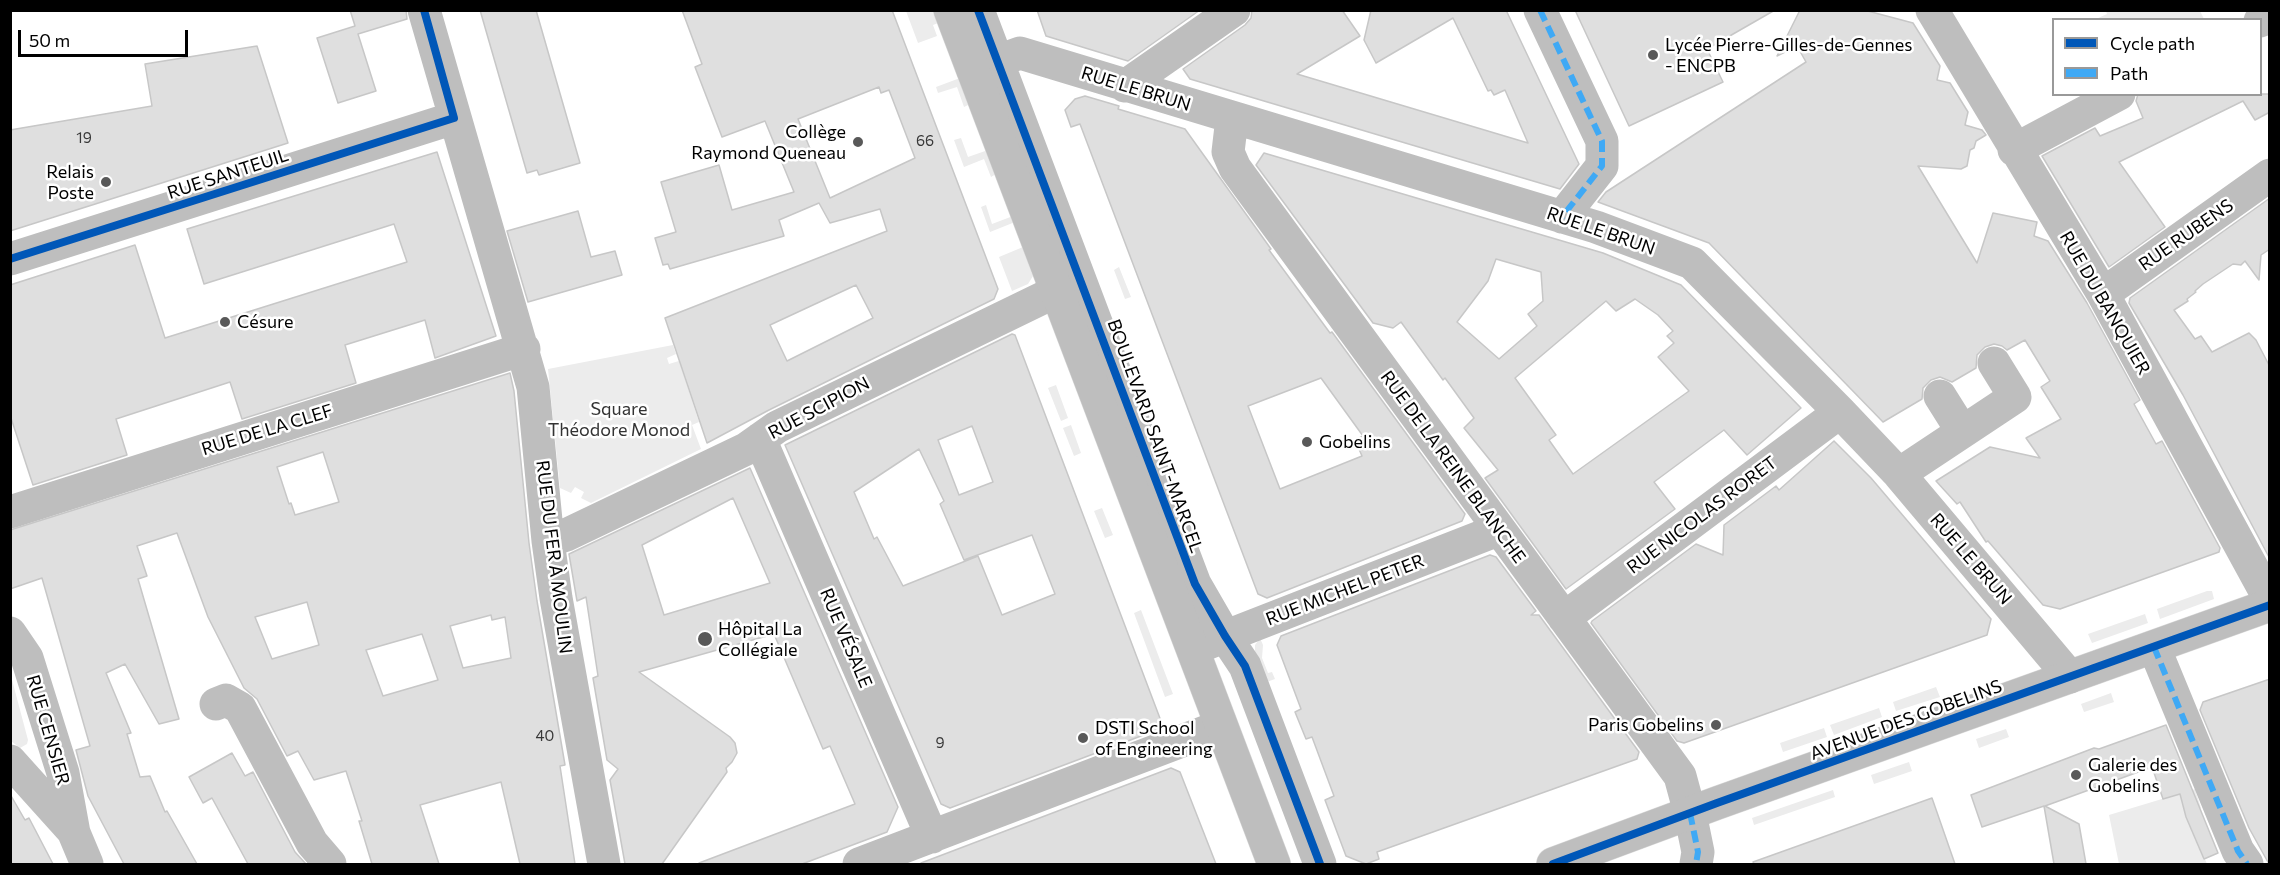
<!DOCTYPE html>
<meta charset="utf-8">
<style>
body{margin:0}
#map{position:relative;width:2280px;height:875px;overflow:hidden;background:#fff;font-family:Commissioner,sans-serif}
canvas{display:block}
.frame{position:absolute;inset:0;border:12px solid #000;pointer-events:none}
.legend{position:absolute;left:2052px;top:18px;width:210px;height:78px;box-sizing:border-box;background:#fff;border:2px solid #999;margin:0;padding:8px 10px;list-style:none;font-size:18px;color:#000}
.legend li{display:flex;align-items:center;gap:12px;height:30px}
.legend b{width:30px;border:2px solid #999}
.scale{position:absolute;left:18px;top:30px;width:170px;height:27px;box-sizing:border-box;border:3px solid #000;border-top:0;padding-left:8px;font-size:18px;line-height:21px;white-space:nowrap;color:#000;-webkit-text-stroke:4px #fff;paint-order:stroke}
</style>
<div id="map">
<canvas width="2280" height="875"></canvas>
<div class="frame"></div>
<ul class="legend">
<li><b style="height:8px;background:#0057b8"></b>Cycle path</li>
<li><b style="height:8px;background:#3fa9f5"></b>Path</li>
</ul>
<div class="scale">50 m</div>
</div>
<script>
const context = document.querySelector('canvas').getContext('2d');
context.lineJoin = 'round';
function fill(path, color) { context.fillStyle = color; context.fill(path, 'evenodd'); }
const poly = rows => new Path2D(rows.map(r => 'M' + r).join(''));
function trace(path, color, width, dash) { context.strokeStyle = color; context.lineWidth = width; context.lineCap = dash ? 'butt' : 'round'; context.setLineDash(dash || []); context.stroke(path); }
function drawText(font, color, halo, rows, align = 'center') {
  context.font = font + ' Commissioner,sans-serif'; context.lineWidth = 5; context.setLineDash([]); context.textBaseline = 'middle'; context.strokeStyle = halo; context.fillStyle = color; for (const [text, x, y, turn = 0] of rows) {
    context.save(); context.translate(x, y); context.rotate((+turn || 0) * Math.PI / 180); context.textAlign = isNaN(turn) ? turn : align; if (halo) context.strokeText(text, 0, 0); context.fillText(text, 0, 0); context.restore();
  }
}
const green = poly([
 [906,11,934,11,938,23,933,25,937,36,918,43],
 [2200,11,2204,19,2096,19,2107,14,2106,11],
 [960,78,970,104,964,107,957,87,938,93,936,87],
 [961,138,968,157,988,150,996,174,991,177,984,159,964,167,954,140],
 [986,205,992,224,1013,216,1015,222,990,232,981,207],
 [1023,247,1033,276,1028,284,1012,291,999,257],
 [1119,267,1131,297,1125,299,1114,270],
 [673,345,676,354,667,358,669,364,679,361,699,422,692,425,701,449,591,503,581,498,584,492,575,487,571,493,560,488,548,369],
 [1056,385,1068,418,1061,421,1048,388],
 [1071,425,1081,453,1074,456,1063,428],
 [1102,508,1113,535,1105,538,1094,511],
 [2207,591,2212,591,2214,599,2160,619,2157,609],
 [1141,610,1173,694,1165,697,1134,613],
 [2145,614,2148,623,2092,643,2088,634],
 [1260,638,1263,645,1262,658,1268,673,1272,672,1275,679,1264,683,1255,659,1255,645],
 [11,676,28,740,27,744,20,748,11,741],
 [1936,687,1940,697,1896,711,1893,702],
 [2111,693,2114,702,2084,712,2081,704],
 [1879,708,1882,717,1834,735,1830,725],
 [1824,728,1827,737,1783,752,1780,743],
 [2006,729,2009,737,1979,748,1976,739],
 [1909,762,1912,771,1874,784,1871,775],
 [2195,789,2201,808,2185,813,2207,864,2119,864,2109,815],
 [1833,790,1835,797,1754,825,1752,818]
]);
const building = poly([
 [350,10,406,10,407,19,358,34,376,91,338,103,317,38,355,26,350,10],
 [480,10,536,10,580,163,539,175,537,170,527,173,480,10],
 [682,10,892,10,998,289,994,299,769,410,707,443,665,318,887,231,880,209,830,223,819,203,779,220,784,236,670,269,668,264,663,265,655,238,676,232,661,182,719,165,732,210,794,192,765,121,722,137,695,67,702,64,682,10],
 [879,87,881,93,889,90,915,158,830,198,798,119,879,87],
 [856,285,873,318,787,361,770,325,856,285],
 [1037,10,1200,10,1128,61,1046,36,1037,10],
 [1252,10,1342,10,1360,36,1297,74,1528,143,1505,90,1494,95,1491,90,1488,91,1453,18,1376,63,1364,40,1371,10,1506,10,1579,164,1560,189,1190,79,1183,69,1245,25,1251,18,1252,10],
 [1575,10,1775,10,1707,49,1723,82,1629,126,1575,10],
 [1800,10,1864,10,1913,23,1940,66,1937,80,1950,83,1968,112,1965,125,1982,130,1986,135,1976,141,1974,148,1970,150,1967,166,1961,169,1918,166,1977,263,1993,213,2037,222,2034,236,2048,241,2087,303,2140,400,2134,404,2156,444,2162,441,2220,548,2219,552,2060,609,2043,605,1988,541,1986,542,1960,502,1957,504,1936,481,1990,447,2040,458,2026,438,2061,419,2041,387,2050,381,2025,340,2007,350,2002,346,1994,344,1985,347,1977,355,1976,368,1952,382,1940,377,1931,380,1923,388,1922,399,1883,422,1709,243,1598,202,1606,192,1806,62,1797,46,1777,56,1800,10],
 [257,46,288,143,10,231,10,130,152,106,145,64,257,46],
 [2138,94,2270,94,2270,112,2255,120,2243,101,2119,162,2165,227,2109,267,2042,156,2095,128,2100,136,2143,118,2136,101,2138,94],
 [1085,96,1119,106,1118,109,1185,129,1271,249,1269,250,1330,333,1332,332,1465,514,1462,521,1267,598,1258,594,1080,124,1071,127,1065,110,1075,99,1085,96],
 [1321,378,1363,436,1355,440,1362,456,1280,489,1248,406,1321,378],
 [437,152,496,336,435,358,425,320,345,345,356,383,242,419,230,382,116,419,127,455,33,485,10,415,10,285,135,245,165,338,407,262,394,224,204,284,187,229,437,152],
 [1264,153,1603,253,1681,285,1801,408,1747,455,1724,430,1654,482,1675,509,1566,589,1485,478,1498,470,1464,428,1474,418,1445,378,1443,380,1401,322,1393,328,1373,323,1256,165,1264,153],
 [1496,259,1541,272,1543,301,1528,314,1537,326,1499,359,1457,322,1488,281,1496,259],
 [1635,299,1658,315,1673,331,1667,336,1674,343,1658,357,1689,391,1573,474,1549,440,1556,435,1515,378,1606,301,1616,311,1635,299],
 [2270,198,2270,249,2261,255,2259,280,2245,261,2241,265,2233,264,2203,284,2195,291,2196,292,2187,299,2188,301,2174,310,2195,339,2201,336,2212,352,2249,333,2256,340,2270,367,2270,559,2183,395,2129,303,2130,298,2270,198],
 [578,211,591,257,615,251,622,275,528,302,507,231,578,211],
 [1012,334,1015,335,1161,721,1157,730,950,808,941,804,785,445,1012,334],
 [972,426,993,482,959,495,938,440,972,426],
 [919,449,944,501,940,504,964,560,1032,535,1055,594,1002,615,978,556,903,586,877,537,874,539,854,492,919,449],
 [510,373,514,391,529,543,537,601,565,765,560,766,575,864,520,864,501,782,420,805,439,864,372,864,359,821,362,821,346,771,314,780,298,751,287,756,257,699,244,688,208,617,177,533,137,546,147,576,138,579,179,719,159,724,125,664,106,673,131,733,127,734,140,777,150,776,165,812,167,811,197,864,124,864,88,796,76,750,90,746,42,578,10,589,10,530,510,373],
 [323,452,339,502,295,515,291,503,289,504,277,467,323,452],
 [307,602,319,645,272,659,255,617,307,602],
 [491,615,492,620,505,617,511,658,463,668,450,626,491,615],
 [422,634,438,680,383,696,366,650,422,634],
 [1834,441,1871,478,1991,619,1987,635,1684,743,1677,741,1591,623,1592,621,1696,544,1723,555,1724,525,1776,486,1779,490,1834,441],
 [750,468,898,807,887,832,802,864,700,864,699,863,855,804,830,746,823,749,774,634,639,672,730,737,735,743,737,753,732,762,726,768,727,772,662,864,625,864,610,780,618,769,607,760,593,678,598,676,586,597,577,601,569,554,750,468],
 [733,498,770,583,664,615,642,545,733,498],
 [1490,555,1496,557,1536,611,1531,615,1539,615,1639,752,1637,759,1377,852,1379,859,1366,864,1346,856,1325,800,1334,796,1312,737,1306,739,1295,712,1301,709,1277,645,1281,636,1490,555],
 [2270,679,2270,864,2269,864,2249,828,2200,710,2203,702,2270,679],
 [2166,725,2218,853,2204,859,2186,817,2180,794,2163,799,2152,767,2045,806,2079,824,2086,864,2054,864,2044,806,1982,827,1971,795,2094,748,2099,749,2166,725],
 [232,753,245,776,253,772,295,852,306,864,248,864,212,798,203,803,189,777,232,753],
 [1171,768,1180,772,1216,864,921,864,921,863,1171,768],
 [10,794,25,820,29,818,53,864,10,864,10,794],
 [1932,798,1955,864,1754,864,1753,862,1932,798]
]);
const minor = poly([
 [424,10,533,387,548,541,556,598,604,864],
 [978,10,1195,584,1225,636,1245,666,1320,864],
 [1540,10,1602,141,1602,166,1562,217],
 [1932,10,2103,294,2270,600],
 [2260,21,2270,17],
 [973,70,1020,53,1596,227,1692,263,1840,412,1899,474,2070,677],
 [1125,86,1234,10],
 [1232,118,1228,152,1235,168,1680,776,1690,813,1698,852,1696,864],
 [2014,150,2119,94],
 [10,259,454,118],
 [2103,294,2270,175],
 [1940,396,1962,431],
 [760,439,932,837],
 [1899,474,2015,397,1994,363],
 [10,512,524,349],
 [548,541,566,535,746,449,777,427,1057,291],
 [1564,618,1840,412],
 [10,633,27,658,63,773,74,833,87,864],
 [1206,644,1498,530],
 [2154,647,2238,851,2247,864],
 [216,704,226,700,240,708,312,843,330,864],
 [10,761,73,831],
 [859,864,1221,726]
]);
const major = poly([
 [950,10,1274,864],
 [1553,864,1717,803,2270,605]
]);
const quiet = poly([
 [1540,10,1602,141,1602,166,1562,217],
 [2154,647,2238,851,2247,864],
 [1690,813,1698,852,1696,864]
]);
const cycleway = poly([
 [978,10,1195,584,1225,636,1245,666,1320,864],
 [10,259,454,118,424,10],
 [1553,864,1717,803,2270,605]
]);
const markers = [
 [1653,55,6,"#595959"],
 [858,142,6,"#595959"],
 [106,182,6,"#595959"],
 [225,322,6,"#595959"],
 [1307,442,6,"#595959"],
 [705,639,8,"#595959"],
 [1716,725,6,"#595959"],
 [1083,738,6,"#595959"],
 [2076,775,6,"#595959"]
];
const numberNames = [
 ["19",84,138],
 ["66",925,141],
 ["40",545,736],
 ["9",940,743]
];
const poiNames = [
 ["Lycée Pierre-Gilles-de-Gennes",1665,45],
 ["- ENCPB",1665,66],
 ["Collège",846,132,"right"],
 ["Raymond Queneau",846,153,"right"],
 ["Relais",94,172,"right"],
 ["Poste",94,193,"right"],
 ["Césure",237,322],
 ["Gobelins",1319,442],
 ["Hôpital La",718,629],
 ["Collégiale",718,650],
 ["Paris Gobelins",1704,725,"right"],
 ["DSTI School",1095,728],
 ["of Engineering",1095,749],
 ["Galerie des",2088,765],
 ["Gobelins",2088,786]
];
const streetNames = [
 ["RUE LE BRUN",1136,89,17],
 ["RUE SANTEUIL",228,174,-18],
 ["RUE LE BRUN",1601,231,19],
 ["RUE RUBENS",2186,235,-35],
 ["RUE DU BANQUIER",2105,303,60],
 ["RUE SCIPION",819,408,-28],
 ["RUE DE LA CLEF",267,430,-17],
 ["BOULEVARD SAINT-MARCEL",1155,436,70],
 ["RUE DE LA REINE BLANCHE",1453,467,54],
 ["RUE NICOLAS RORET",1702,515,-37],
 ["RUE DU FER À MOULIN",554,557,83],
 ["RUE LE BRUN",1971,559,49],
 ["RUE MICHEL PETER",1345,590,-21],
 ["RUE VÉSALE",846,638,67],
 ["AVENUE DES GOBELINS",1906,720,-20],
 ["RUE CENSIER",48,730,74]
];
const parkNames = [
 ["Square",619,409],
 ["Théodore Monod",619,430]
];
fill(green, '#ececec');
fill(building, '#dfdfdf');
trace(building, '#c7c7c7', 1.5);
trace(major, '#dbdbdb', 34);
trace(minor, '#bebebe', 33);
trace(major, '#bebebe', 33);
trace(quiet, '#3fa9f5', 6, [12, 6]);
trace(cycleway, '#0057b8', 8);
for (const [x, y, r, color] of markers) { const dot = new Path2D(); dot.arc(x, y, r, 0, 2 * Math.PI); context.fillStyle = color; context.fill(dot); trace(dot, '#fff', 2); }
drawText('15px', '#383838', null, numberNames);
drawText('18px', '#000', '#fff', poiNames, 'left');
drawText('18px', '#000', '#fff', streetNames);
drawText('18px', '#333', '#fff', parkNames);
</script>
